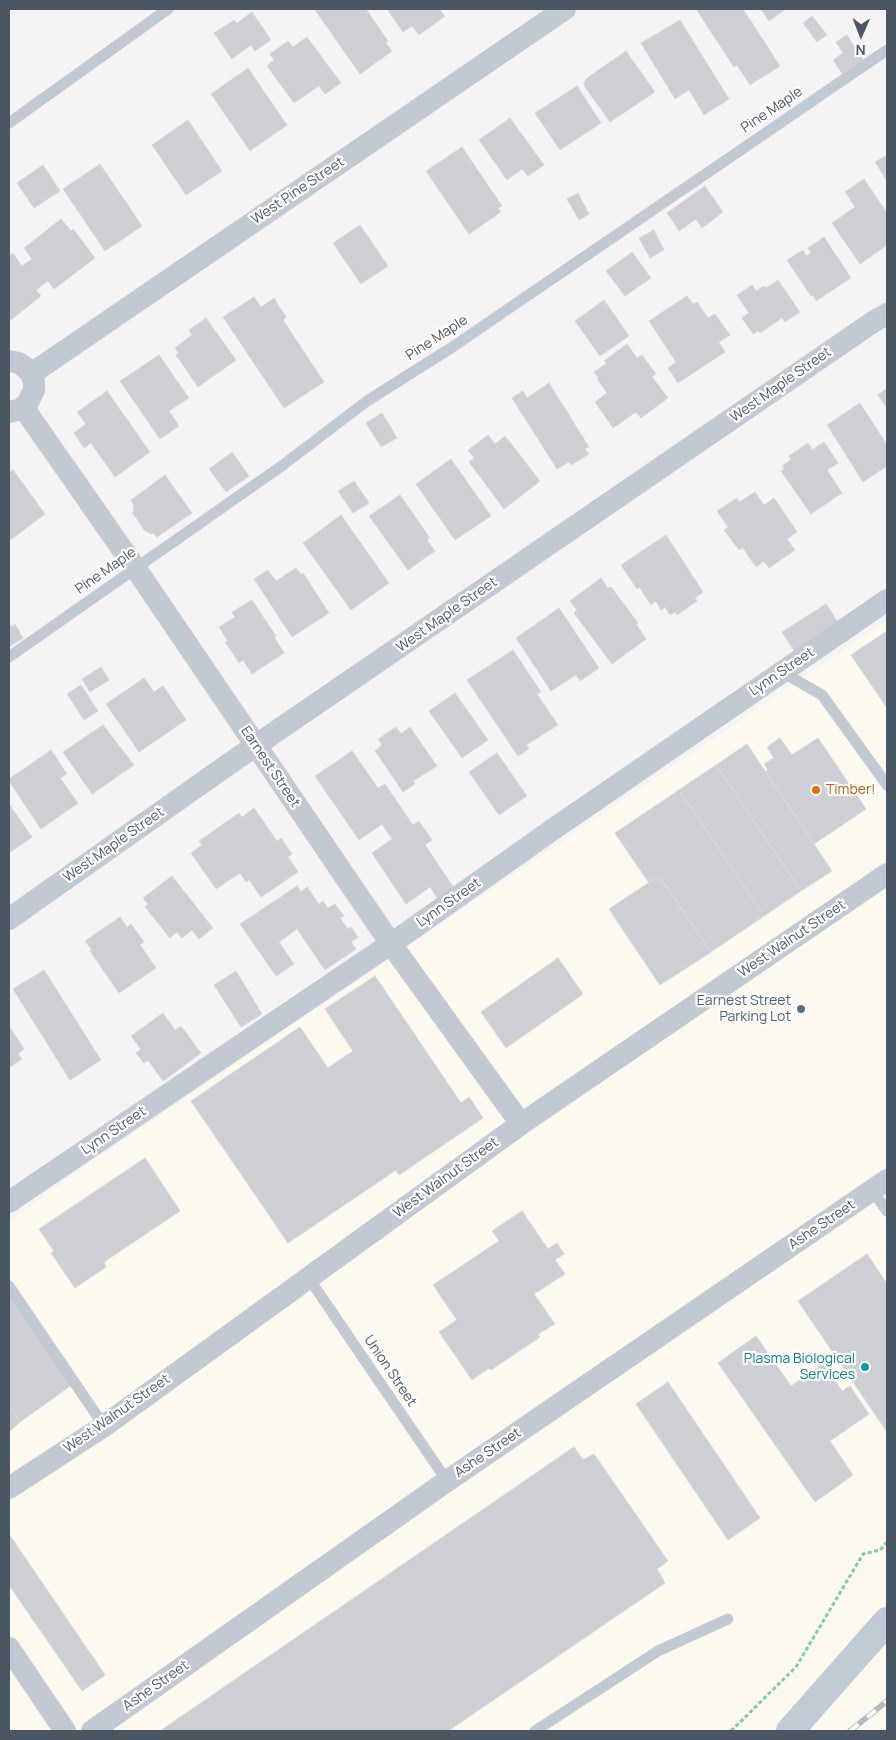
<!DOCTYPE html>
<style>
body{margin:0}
#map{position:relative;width:896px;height:1740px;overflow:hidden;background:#f5f3f3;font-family:Manrope,sans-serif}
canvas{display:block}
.frame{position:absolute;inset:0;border:10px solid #4a5661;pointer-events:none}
.north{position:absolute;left:836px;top:10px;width:50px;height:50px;-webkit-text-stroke:4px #fff;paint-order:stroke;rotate:181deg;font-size:14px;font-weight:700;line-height:20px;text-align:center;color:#4a5661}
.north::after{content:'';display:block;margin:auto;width:18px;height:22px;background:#4a5661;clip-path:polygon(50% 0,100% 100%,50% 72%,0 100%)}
</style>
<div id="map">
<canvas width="896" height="1740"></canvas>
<div class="frame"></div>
<div class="north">N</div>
</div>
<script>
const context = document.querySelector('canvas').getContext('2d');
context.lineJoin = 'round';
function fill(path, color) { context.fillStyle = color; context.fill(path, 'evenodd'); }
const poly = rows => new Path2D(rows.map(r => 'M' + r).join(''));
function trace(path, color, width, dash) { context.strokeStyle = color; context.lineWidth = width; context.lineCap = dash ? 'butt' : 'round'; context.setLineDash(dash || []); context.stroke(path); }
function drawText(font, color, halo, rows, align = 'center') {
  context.font = font + ' Manrope,sans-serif'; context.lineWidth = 4.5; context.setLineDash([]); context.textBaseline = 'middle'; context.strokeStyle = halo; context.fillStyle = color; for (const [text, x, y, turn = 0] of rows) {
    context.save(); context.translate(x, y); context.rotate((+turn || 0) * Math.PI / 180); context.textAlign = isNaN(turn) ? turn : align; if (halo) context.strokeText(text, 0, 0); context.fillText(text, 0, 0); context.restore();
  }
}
const commercial = poly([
 [887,620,887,1731,9,1731,9,1221,84,1167]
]);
const building = poly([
 [317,9,366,9,388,41,386,43,392,51,360,74,315,10,317,9],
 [387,9,439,9,445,16,419,35,412,26,403,32,387,9],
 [696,9,743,9,780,66,750,85,737,65,734,67,696,9],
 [761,9,786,9,769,21,761,9],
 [252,12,271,40,255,51,251,45,232,59,214,33,234,20,237,23,252,12],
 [812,16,827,35,817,42,803,23,812,16],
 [680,20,729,99,704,115,689,90,675,99,641,43,680,20],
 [847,35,863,60,842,74,833,60,843,53,836,42,847,35],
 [307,37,341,83,325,94,319,86,294,103,267,66,274,60,270,54,288,41,293,47,307,37],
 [626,51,655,92,610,122,585,87,584,82,587,78,626,51],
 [248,68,287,125,250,151,211,94,248,68],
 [577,86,601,123,560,150,535,113,577,86],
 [510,118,544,165,528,176,522,169,507,180,479,140,510,118],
 [188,120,222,171,186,195,152,145,188,120],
 [462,147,502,206,498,208,501,212,469,234,426,171,462,147],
 [887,155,887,181,875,162,887,155],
 [100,164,142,226,105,251,63,189,100,164],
 [43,165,60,191,34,208,17,183,43,165],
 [864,179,887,213,887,245,860,264,832,223,855,207,845,192,864,179],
 [705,186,723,212,702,228,696,219,679,231,667,213,705,186],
 [578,193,589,214,579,220,567,199,578,193],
 [61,219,71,231,73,229,95,258,54,289,48,281,36,290,41,296,11,320,9,317,9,256,13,253,22,266,32,259,24,248,61,219],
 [360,225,388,266,361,284,333,243,360,225],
 [654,230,664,250,650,258,639,238,654,230],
 [824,237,851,278,816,301,813,295,811,296,787,260,803,250,806,256,811,253,808,248,824,237],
 [632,252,651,278,625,296,606,271,632,252],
 [778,280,800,312,785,322,782,318,760,333,758,331,753,334,742,318,749,313,737,295,752,285,756,291,764,286,766,288,778,280],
 [687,296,693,304,697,302,708,318,715,314,730,335,719,342,725,352,678,383,668,368,676,362,649,321,687,296],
 [254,297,261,307,274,298,286,317,283,320,324,382,284,408,223,317,254,297],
 [604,300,629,336,600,356,575,321,604,300],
 [206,318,236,360,198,387,176,355,179,353,175,348,192,335,189,330,206,318],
 [627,344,637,358,642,355,656,374,652,377,668,398,641,418,636,412,613,428,595,402,607,393,597,379,599,378,594,372,607,363,604,361,627,344],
 [159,355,189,398,169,411,179,426,160,439,120,381,159,355],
 [549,383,589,447,585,449,589,454,571,465,569,462,557,469,512,398,523,391,527,398,549,383],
 [887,388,887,408,878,395,887,388],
 [107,391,150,452,115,477,91,443,84,448,74,433,86,424,77,412,107,391],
 [860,403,887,445,887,466,863,482,827,425,860,403],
 [382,413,397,438,381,447,366,423,382,413],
 [488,435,495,444,505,436,540,481,504,509,469,462,474,458,468,450,488,435],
 [824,442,838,463,827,470,842,493,811,514,781,471,784,469,782,466,791,460,789,456,808,443,812,450,824,442],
 [232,452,249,476,226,492,209,469,232,452],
 [451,459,491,516,455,540,416,484,451,459],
 [13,470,45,514,9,541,9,473,13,470],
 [165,475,192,513,157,537,153,533,151,534,144,530,137,519,133,514,134,506,131,500,165,475],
 [354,481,369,503,353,513,338,491,354,481],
 [755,492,764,505,774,498,797,532,787,539,795,550,769,568,764,561,756,567,743,548,739,550,724,530,728,527,717,511,737,498,739,502,755,492],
 [400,495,430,538,427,540,435,551,408,570,369,516,400,495],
 [341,515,389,583,351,610,303,543,341,515],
 [666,535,703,592,695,598,697,601,677,615,675,612,670,615,665,607,661,610,656,601,651,605,639,587,637,589,621,565,666,535],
 [296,568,301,575,303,573,329,613,292,637,254,579,268,570,276,581,296,568],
 [601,578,608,588,611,587,638,623,636,624,646,639,612,664,574,613,577,610,570,601,601,578],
 [252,600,276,636,274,637,284,653,252,674,243,660,239,663,225,642,228,641,219,627,235,617,232,612,252,600],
 [826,604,839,624,795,652,782,632,826,604],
 [559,608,599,668,580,681,576,675,551,691,516,638,559,608],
 [9,622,11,627,15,624,23,638,9,647,9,622],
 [887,631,887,708,851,655,887,631],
 [513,650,541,692,537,694,558,725,526,745,529,749,518,756,467,680,513,650],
 [101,667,109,680,90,692,82,679,101,667],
 [144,678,154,692,163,686,186,720,139,752,106,704,144,678],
 [81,685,98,711,84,720,67,694,81,685],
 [455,693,488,740,462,758,429,711,455,693],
 [103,725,134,765,92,794,63,752,103,725],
 [396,727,401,734,410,727,437,766,413,781,415,784,403,792,375,751,382,745,378,739,396,727],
 [780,738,792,755,818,738,866,809,814,844,766,772,768,770,764,764,774,758,767,747,780,738],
 [747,744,832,871,801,891,716,765,747,744],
 [51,750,67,774,60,778,78,803,41,829,9,781,9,779,51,750],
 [352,751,378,788,385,784,413,825,419,821,432,840,425,845,454,888,438,899,430,887,406,904,372,853,392,839,382,824,359,840,315,776,352,751],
 [497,753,527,796,499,815,469,772,497,753],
 [716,765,801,891,764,916,679,790,716,765],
 [679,790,764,916,711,952,659,876,649,883,615,833,679,790],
 [9,804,32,837,9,853,9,804],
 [254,808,277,841,281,838,292,854,288,857,298,872,261,897,249,880,246,882,240,873,216,889,191,853,202,845,199,841,239,813,242,817,254,808],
 [172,876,213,928,199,939,192,930,182,938,177,932,170,938,145,907,148,904,143,898,172,876],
 [659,876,711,952,660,985,609,909,659,876],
 [297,886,301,892,307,887,319,904,323,901,328,908,335,904,344,916,340,918,348,929,351,927,358,937,351,942,356,949,325,970,297,929,279,942,294,964,276,976,240,924,297,886],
 [120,917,127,927,131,924,144,942,140,945,156,968,119,993,90,951,92,950,85,941,120,917],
 [558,958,583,994,506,1048,481,1012,558,958],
 [44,970,101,1060,70,1080,13,989,44,970],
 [236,971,262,1014,241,1027,214,985,236,971],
 [375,976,461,1103,469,1097,483,1118,399,1175,396,1170,288,1243,191,1101,300,1027,328,1068,353,1051,325,1009,375,976],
 [163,1013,175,1030,181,1026,201,1053,163,1081,148,1060,144,1063,136,1053,141,1049,131,1036,163,1013],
 [9,1026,24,1049,18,1054,22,1059,10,1067,9,1065,9,1026],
 [145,1158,180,1211,104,1262,106,1267,75,1288,51,1253,54,1251,39,1229,145,1158],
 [522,1211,548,1249,557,1243,564,1254,555,1260,565,1274,534,1294,555,1324,538,1334,540,1337,491,1370,489,1368,472,1380,439,1332,457,1320,433,1285,499,1241,492,1231,522,1211],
 [867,1254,887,1284,887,1432,798,1301,867,1254],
 [9,1292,73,1384,20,1422,9,1405,9,1292],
 [756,1336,791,1386,823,1364,842,1391,850,1386,869,1414,830,1441,853,1475,815,1502,718,1363,756,1336],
 [668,1382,760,1518,728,1540,636,1404,668,1382],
 [9,1405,20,1422,9,1432,9,1405],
 [574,1447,583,1460,594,1454,668,1561,657,1569,665,1583,448,1731,160,1731,574,1447],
 [9,1534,105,1675,82,1691,9,1585,9,1534]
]);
const path = poly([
 [731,1731,796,1667,863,1554,880,1550,887,1542]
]);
const lane = poly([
 [9,123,168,9],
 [9,657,283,465,367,401,451,348,887,50],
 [782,672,822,695,887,785],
 [872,1190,887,1211],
 [308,1277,447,1481],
 [9,1286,104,1426],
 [535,1731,658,1651,728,1619]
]);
const street = poly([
 [9,361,19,363,26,368,31,374,34,382,34,390,27,404,21,409,10,412],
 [31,374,565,9],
 [23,407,136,569,391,944,521,1124],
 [9,919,236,759,873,322,887,314],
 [9,1202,408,932,552,830,887,600],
 [9,1488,104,1426,521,1124,887,874],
 [9,1648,65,1731],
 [92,1731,447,1481,887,1180]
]);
const secondary = poly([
 [790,1731,887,1621]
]);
const rail = poly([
 [850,1731,887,1701]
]);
const markers = [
 [816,790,5,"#e8710a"],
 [801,1009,5,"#5c6f8a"],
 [865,1367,5,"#0f9aa8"]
];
const streetNames = [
 ["Pine Maple",772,110,-34],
 ["West Pine Street",298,191,-34],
 ["Pine Maple",437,338,-33],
 ["West Maple Street",781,385,-35],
 ["Pine Maple",106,571,-35],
 ["West Maple Street",447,615,-35],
 ["Lynn Street",782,672,-34],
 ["Earnest Street",270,767,56],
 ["West Maple Street",114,845,-35],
 ["Lynn Street",449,903,-35],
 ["West Walnut Street",792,939,-34],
 ["Lynn Street",114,1131,-34],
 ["West Walnut Street",446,1178,-36],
 ["Ashe Street",822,1225,-34],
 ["Union Street",390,1371,56],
 ["West Walnut Street",117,1414,-35],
 ["Ashe Street",488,1453,-34],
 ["Ashe Street",156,1686,-35]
];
const foodNames = [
 ["Timber!",826,790]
];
const serviceNames = [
 ["Earnest Street",791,1001],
 ["Parking Lot",791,1017]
];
const cultureNames = [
 ["Plasma Biological",855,1359],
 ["Services",855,1375]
];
fill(commercial, '#fdf9ef');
fill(building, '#cdcfd5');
trace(building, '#d7d9de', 1);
trace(path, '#7ad0a6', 3, [4, 2.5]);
trace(lane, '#c1cad2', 11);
trace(street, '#c1cad2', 22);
trace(secondary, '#c1cbd6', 28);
trace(rail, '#b5b8bd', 5.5);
trace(rail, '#fff', 4, [11]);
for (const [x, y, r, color] of markers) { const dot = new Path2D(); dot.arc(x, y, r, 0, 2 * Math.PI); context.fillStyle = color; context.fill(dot); trace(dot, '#fff', 2); }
drawText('14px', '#4a5661', '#fff', streetNames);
drawText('14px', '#c56008', '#fff', foodNames, 'left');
drawText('14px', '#4e5e75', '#fff', serviceNames, 'right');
drawText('14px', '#0d838f', '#fff', cultureNames, 'right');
</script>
